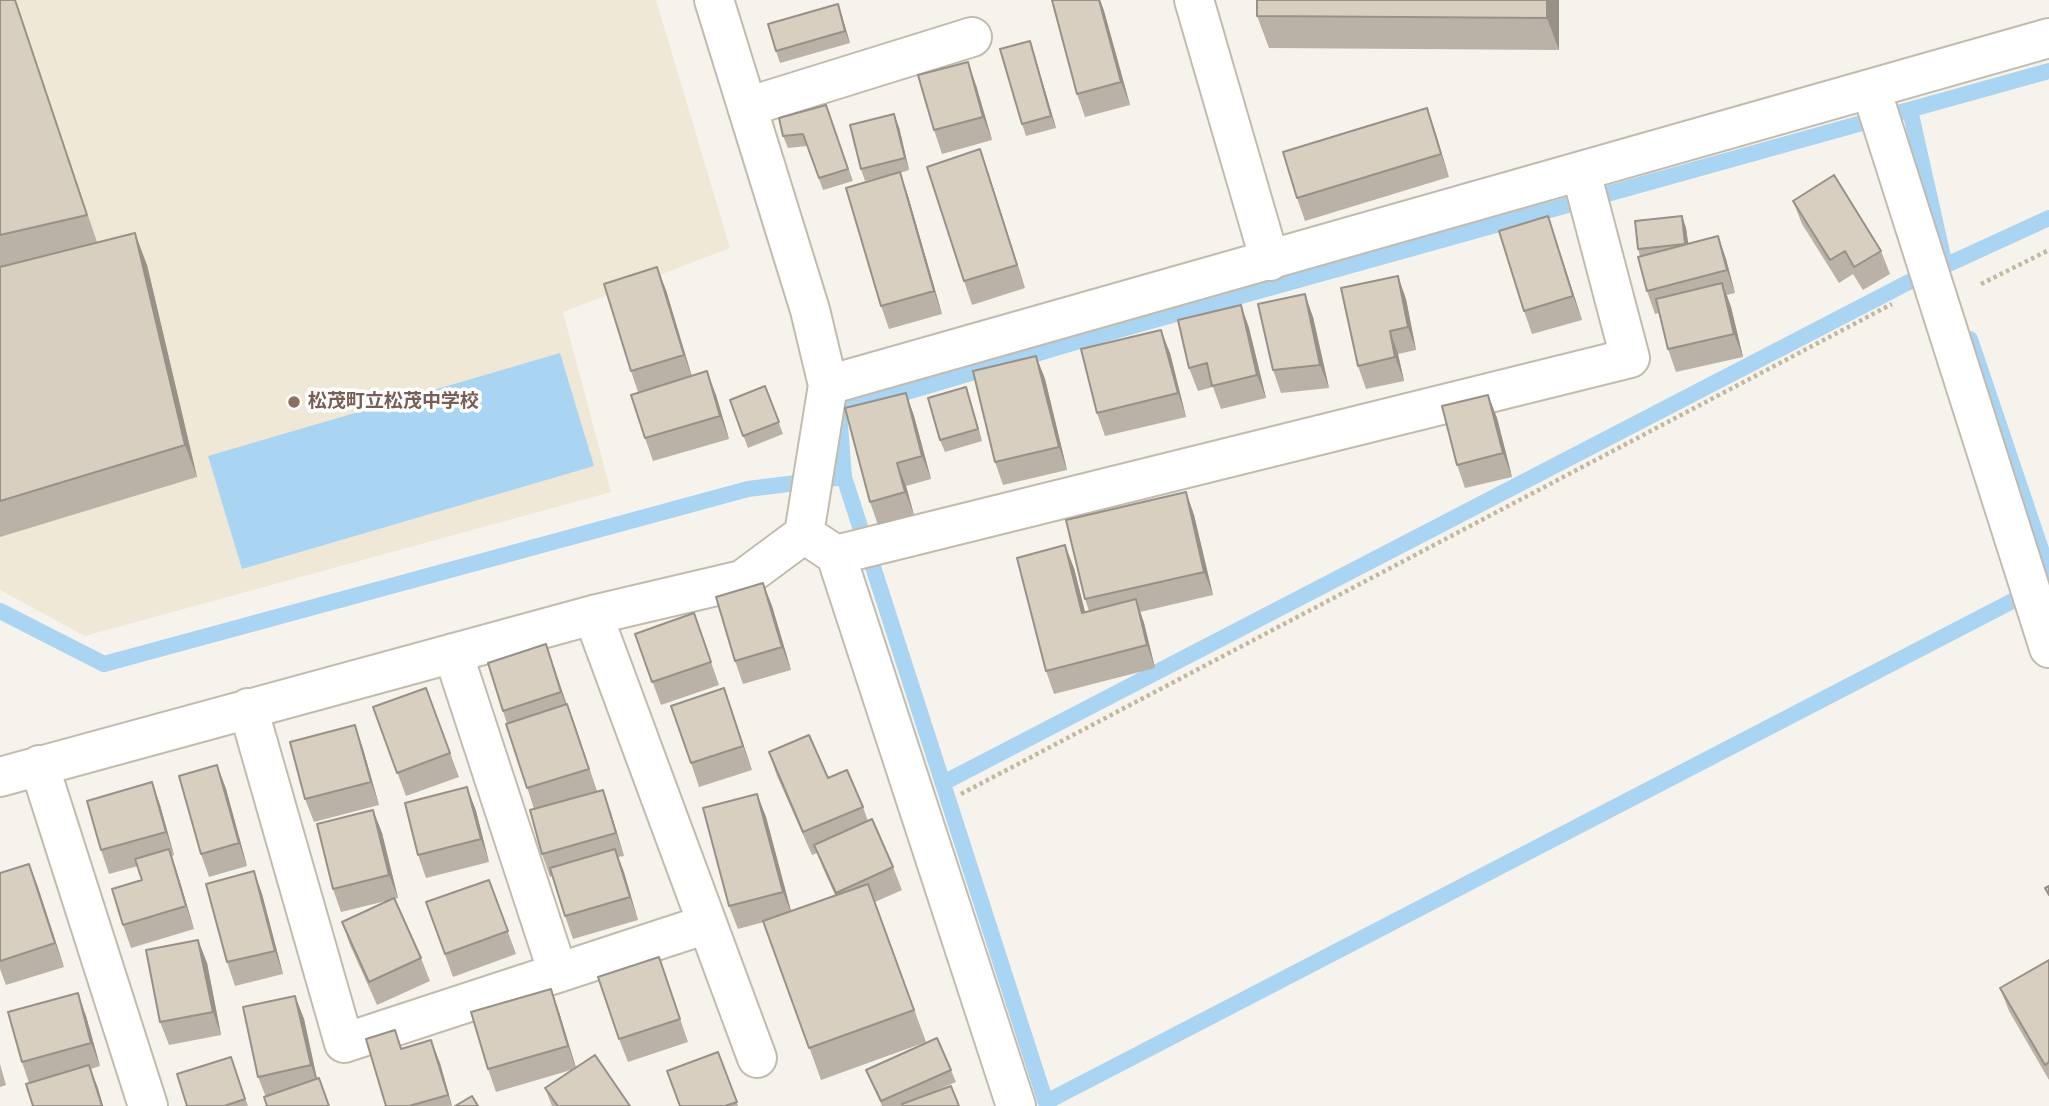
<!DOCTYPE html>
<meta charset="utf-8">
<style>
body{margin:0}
canvas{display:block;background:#f6f3ec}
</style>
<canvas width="2049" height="1106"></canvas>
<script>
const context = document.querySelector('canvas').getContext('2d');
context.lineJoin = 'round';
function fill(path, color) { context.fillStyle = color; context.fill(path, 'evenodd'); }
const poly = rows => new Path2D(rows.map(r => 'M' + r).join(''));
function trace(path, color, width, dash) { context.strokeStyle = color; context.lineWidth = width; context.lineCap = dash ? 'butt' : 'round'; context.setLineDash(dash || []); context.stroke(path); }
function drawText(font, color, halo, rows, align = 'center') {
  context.font = font + ' "Noto Sans","Noto Sans JP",sans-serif'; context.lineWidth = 7; context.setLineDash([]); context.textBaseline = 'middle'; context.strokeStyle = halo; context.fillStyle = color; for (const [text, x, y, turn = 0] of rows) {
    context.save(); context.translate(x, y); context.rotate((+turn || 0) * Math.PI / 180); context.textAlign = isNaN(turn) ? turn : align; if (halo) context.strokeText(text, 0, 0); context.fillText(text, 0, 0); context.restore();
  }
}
const education = poly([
 [0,0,656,0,730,248,563,312,611,492,85,636,0,590]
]);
const water = poly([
 [560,353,594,466,242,569,208,456]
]);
const stream = poly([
 [1910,110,1944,261],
 [1970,339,2049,573],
 [844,477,1047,1106],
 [0,611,104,664,748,489,844,477,839,412,1086,339,2049,71],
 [943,783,1905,284,2049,218],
 [1046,1102,2049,582]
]);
const path = poly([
 [1981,284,2049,250],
 [961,794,1892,304]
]);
const minor = poly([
 [714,0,810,310,828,385,804,534,836,555,1016,1106],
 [1194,0,1270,261],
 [1871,89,2049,648],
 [747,107,972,37],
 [828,385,2049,38],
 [836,555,1630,358,1581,172],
 [593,615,757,1058],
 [453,653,558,973],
 [248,708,344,1043,707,924],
 [39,765,148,1106],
 [0,777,593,615,742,580,804,534]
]);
const wall = poly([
 [0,0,15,0,97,242,147,265,197,477,0,537],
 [1052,0,1100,0,1104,11,1130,105,1085,117,1077,94],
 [1257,0,1559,0,1559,50,1269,48,1257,16],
 [838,4,850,43,780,63,776,51],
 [1030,41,1056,128,1026,136,1022,124],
 [976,85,992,140,942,154,934,130],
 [826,105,853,181,823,190,807,146,788,148,783,136],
 [1427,108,1449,177,1305,221,1297,198],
 [899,127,909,170,900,173,908,196,942,314,889,329,881,306,894,174,865,181,861,169],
 [988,172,1025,288,972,305,964,281],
 [1793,201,1881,251,1890,274,1863,290,1853,274,1839,283,1802,224],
 [1682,216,1686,228,1688,243,1718,236,1726,259,1735,293,1727,295,1731,307,1743,357,1676,372,1668,349,1659,313,1655,314,1647,291,1640,256,1638,249],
 [1556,240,1582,320,1532,334,1524,311],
 [666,290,692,376,716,395,729,439,653,461,645,438,638,392,631,371],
 [1406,299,1416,350,1398,354,1404,381,1366,389,1358,366],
 [1241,305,1249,328,1266,398,1221,409,1213,387,1198,391,1189,368],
 [1313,317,1329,388,1281,393,1273,370],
 [1170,353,1186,417,1105,436,1097,413],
 [1036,356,1045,379,1067,470,1003,485,995,462],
 [765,386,783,434,748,448,730,400],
 [906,393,914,416,931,479,906,486,914,515,878,525,870,502],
 [1488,395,1497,418,1512,477,1465,488,1457,465],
 [970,399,982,441,945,452,940,440],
 [1186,492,1194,515,1213,595,1140,612,1144,623,1155,668,1054,694,1046,671,1074,568,1085,612,1089,611,1085,599],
 [763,583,772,606,791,670,743,684,735,661],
 [694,613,719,685,661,705,635,634],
 [554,667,597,791,603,790,611,813,624,856,618,857,638,920,573,939,565,916,553,876,550,877,542,854,534,809,503,711],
 [426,688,459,777,406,796,373,707],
 [732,711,752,770,699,787,691,763],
 [355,725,363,749,379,805,314,822,305,799],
 [769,752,828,778,863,807,868,821,893,867,902,890,875,902,926,1042,821,1080,764,922,738,929,729,906,757,794,766,817,791,911,835,895,823,868,817,853,812,855,777,776],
 [217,765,226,789,247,866,209,877,201,854],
 [152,782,160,805,174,855,172,856,194,929,131,948,123,925,142,880,138,866,109,874,101,850],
 [467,787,476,811,489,862,426,878,418,855],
 [373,810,382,833,398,898,395,899,421,958,430,981,377,1005,350,945,342,922,390,900,341,912,333,889],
 [29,864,64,967,6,985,0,969,0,873],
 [254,871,262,894,283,974,235,986,227,962],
 [489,880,516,954,453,977,426,902],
 [198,940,207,963,221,1035,169,1045,160,1022],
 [2049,960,2049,1080,2009,1011,2000,988],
 [667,980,688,1042,628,1062,619,1039],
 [551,989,559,1012,576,1067,630,1106,552,1106,545,1088,571,1070,496,1092,488,1069],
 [295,996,304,1019,317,1079,266,1097,258,1077],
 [86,1016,100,1066,91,1069,103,1106,33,1106,29,1083,22,1062],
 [395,1030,402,1049,440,1063,452,1106,386,1106],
 [718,1052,738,1106,680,1106],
 [231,1057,248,1106,187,1106],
 [0,1064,6,1085,0,1087],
 [866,1070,951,1070,956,1082,926,1095,959,1106,882,1106]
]);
const shadedWall = poly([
 [1099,0,1100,0,1104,11,1130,105,1121,82],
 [1547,0,1559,0,1559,50,1547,18],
 [838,4,842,16,850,43,845,31],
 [1030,41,1034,53,1056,128,1051,116],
 [968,62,976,85,992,140,983,117],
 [1427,108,1435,131,1449,177,1441,154],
 [894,114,899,127,909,170,905,158],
 [980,149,988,172,1025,288,1017,265],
 [900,172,908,196,942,314,934,291],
 [1548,216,1556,240,1582,320,1573,296],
 [1682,216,1686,228,1690,256,1685,244],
 [135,233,147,265,197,477,185,445],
 [1718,236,1726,259,1735,293,1727,270],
 [657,267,666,290,692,378,684,355],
 [1398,276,1406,299,1416,350,1408,327],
 [1722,283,1731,307,1743,357,1734,334],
 [1305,294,1313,317,1329,388,1320,365],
 [1241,305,1249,328,1266,398,1257,375],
 [1161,330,1170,353,1186,417,1178,393],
 [1390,331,1398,354,1404,381,1395,357],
 [1036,356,1045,379,1067,470,1059,447],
 [707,371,716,395,729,439,720,416],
 [966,387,970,399,982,441,978,429],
 [906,393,914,416,931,479,922,456],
 [1488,395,1497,418,1512,477,1503,453],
 [897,463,906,486,914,515,905,492],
 [1186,492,1194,515,1213,595,1204,572],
 [1065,545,1074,568,1091,636,1082,613],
 [763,583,772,606,791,670,782,647],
 [1136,599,1144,623,1155,668,1147,645],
 [546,644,554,667,570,716,561,692],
 [724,688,732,711,752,770,743,746],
 [567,704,576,728,597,792,589,769],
 [355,725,363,749,379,805,371,782],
 [217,765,226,789,247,866,239,843],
 [152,782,160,805,174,855,166,832],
 [467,787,476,811,489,862,481,839],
 [603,790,611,813,624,856,616,833],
 [757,794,766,817,792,915,783,892],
 [373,810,382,833,398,898,389,875],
 [169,849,177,872,194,929,186,906],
 [615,849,624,872,638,920,630,897],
 [29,864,38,887,64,967,55,943],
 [254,871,262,894,283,974,275,951],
 [198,940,207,963,221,1035,213,1012],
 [551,989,559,1012,576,1069,568,1046],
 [78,993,86,1016,100,1066,91,1043],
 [295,996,304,1019,319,1088,311,1065],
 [431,1040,440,1063,452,1106,448,1095],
 [89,1065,98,1088,103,1106,102,1106]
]);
const building = poly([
 [0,0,15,0,87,215,0,235,0,0],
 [1052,0,1099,0,1121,82,1077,94,1052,0],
 [1257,0,1547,0,1547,18,1257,16,1257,0],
 [838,4,845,31,776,51,768,24,838,4],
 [1030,41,1051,116,1022,124,1000,49,1030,41],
 [968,62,983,117,934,130,918,75,968,62],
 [826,105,848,169,819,178,803,134,783,136,779,118,826,105],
 [1427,108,1441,154,1297,198,1283,152,1427,108],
 [894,114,905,158,861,169,850,125,894,114],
 [980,149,1017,265,964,281,927,167,980,149],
 [900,172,934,291,881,306,846,188,900,172],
 [1834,175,1881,251,1854,267,1845,251,1830,260,1793,201,1834,175],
 [1548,216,1573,296,1524,311,1499,231,1548,216],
 [1682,216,1685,244,1638,249,1635,221,1682,216],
 [135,233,185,445,0,501,0,267,135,233],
 [1718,236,1727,270,1647,291,1638,257,1718,236],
 [657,267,684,355,631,371,604,284,657,267],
 [1398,276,1408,327,1390,331,1395,357,1358,366,1341,288,1398,276],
 [1722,283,1734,334,1668,349,1656,299,1722,283],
 [1305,294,1320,365,1273,370,1258,304,1305,294],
 [1241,305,1257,375,1212,386,1207,363,1189,368,1178,320,1241,305],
 [1161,330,1178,393,1097,413,1081,349,1161,330],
 [1036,356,1059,447,995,462,973,371,1036,356],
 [707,371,720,416,645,438,631,395,707,371],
 [765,386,779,422,743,436,730,400,765,386],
 [966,387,978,429,940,440,928,398,966,387],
 [906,393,922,456,897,463,905,492,870,502,845,408,906,393],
 [1488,395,1503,453,1457,465,1442,406,1488,395],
 [1186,492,1204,572,1085,599,1066,520,1186,492],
 [1065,545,1082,613,1136,599,1147,645,1046,671,1017,558,1065,545],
 [763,583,782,647,735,661,716,597,763,583],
 [694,613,711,662,652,682,635,634,694,613],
 [546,644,561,692,503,711,488,663,546,644],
 [426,688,450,753,397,773,373,707,426,688],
 [724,688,743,746,691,763,671,706,724,688],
 [567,704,589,769,527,788,506,724,567,704],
 [355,725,371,782,305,799,290,742,355,725],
 [809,735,828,778,847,770,863,807,803,832,769,752,809,735],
 [217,765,239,843,201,854,179,776,217,765],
 [152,782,166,832,101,850,87,801,152,782],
 [467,787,481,839,418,855,405,803,467,787],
 [603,790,616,833,542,854,530,810,603,790],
 [757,794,783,892,729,906,703,808,757,794],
 [373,810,389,875,333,889,317,824,373,810],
 [872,819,893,867,836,893,814,845,872,819],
 [169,849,186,906,123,925,112,889,142,880,135,859,169,849],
 [615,849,630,897,565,916,550,868,615,849],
 [29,864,55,943,0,961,0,873,29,864],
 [254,871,275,951,227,962,206,884,254,871],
 [489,880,508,931,445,954,426,902,489,880],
 [868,884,914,1010,809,1048,763,921,868,884],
 [2049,886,2049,895,2045,888,2049,886],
 [394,898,421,958,369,982,342,922,394,898],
 [198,940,213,1012,160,1022,146,950,198,940],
 [659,957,680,1019,619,1039,598,977,659,957],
 [2049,960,2049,1062,2045,1065,2000,988,2049,960],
 [551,989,568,1046,488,1069,471,1012,551,989],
 [78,993,91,1043,22,1062,8,1012,78,993],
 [295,996,311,1065,258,1077,243,1007,295,996],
 [395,1030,401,1049,431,1040,448,1095,409,1106,386,1106,366,1039,395,1030],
 [937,1038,951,1070,881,1101,866,1070,937,1038],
 [718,1052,737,1102,725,1106,680,1106,667,1071,718,1052],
 [595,1055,630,1106,558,1106,545,1088,595,1055],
 [231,1057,245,1099,224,1106,187,1106,177,1074,231,1057],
 [89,1065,102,1106,33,1106,26,1084,89,1065],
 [319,1078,329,1106,267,1106,264,1097,319,1078],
 [951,1086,959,1106,903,1106,902,1104,951,1086],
 [472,1096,478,1106,455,1106,472,1096]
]);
const markers = [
 [294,402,7,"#8d6e63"]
];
const educationNames = [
 ["松茂町立松茂中学校",308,402]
];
fill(education, '#efe8d6');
fill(water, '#a9d4f2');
trace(stream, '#a9d4f2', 16);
trace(minor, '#c2bbae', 42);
trace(path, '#c4b79f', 4.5, [3.5, 3.5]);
trace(minor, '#fff', 38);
fill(wall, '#bab2a6');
fill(shadedWall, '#979187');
fill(building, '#d8cfc1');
trace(building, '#979187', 2);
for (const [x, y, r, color] of markers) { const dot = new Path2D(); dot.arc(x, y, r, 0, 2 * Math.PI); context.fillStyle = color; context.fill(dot); trace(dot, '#fff', 2.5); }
drawText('bold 19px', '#785e54', '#fff', educationNames, 'left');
</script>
